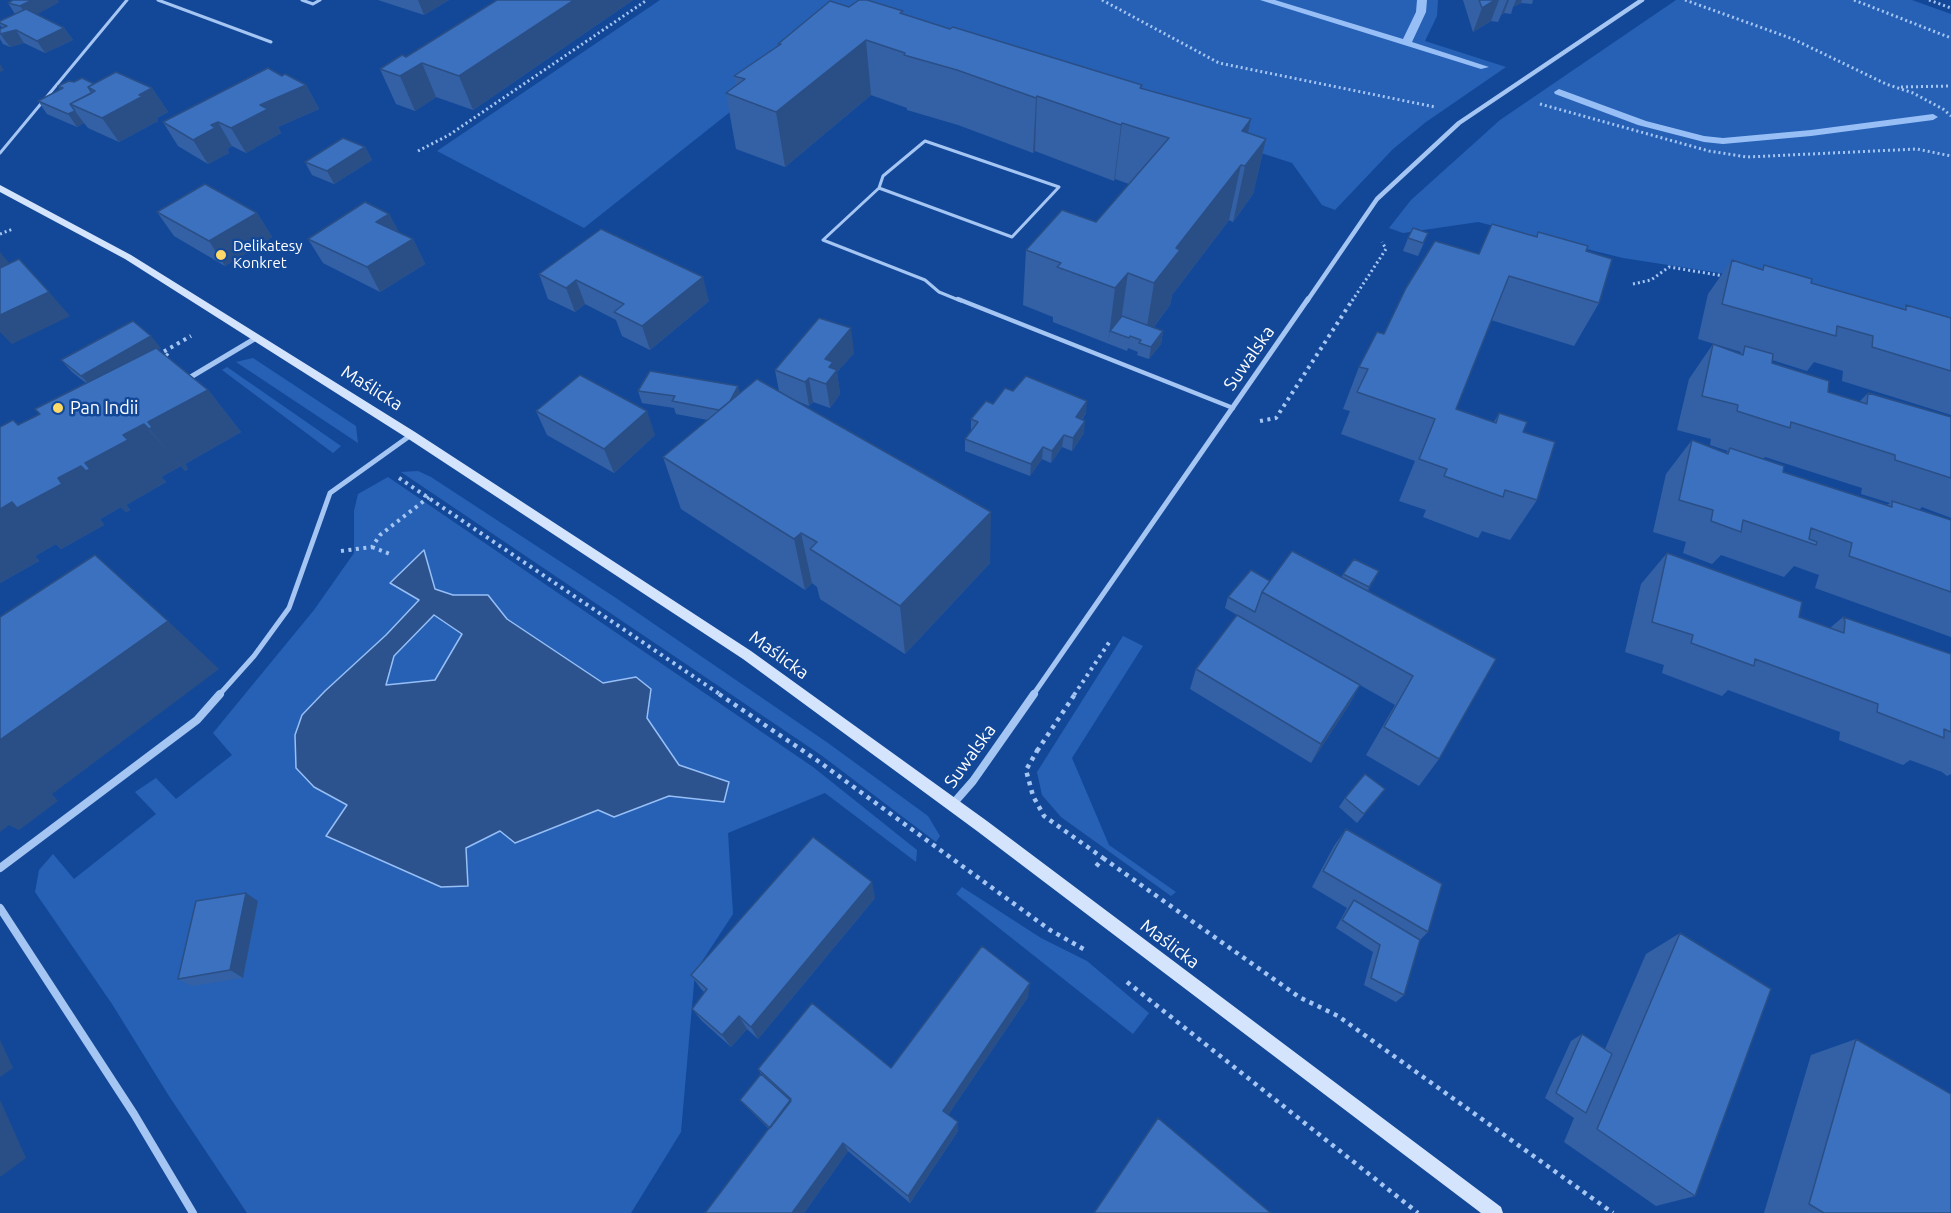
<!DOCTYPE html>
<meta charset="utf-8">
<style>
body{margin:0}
canvas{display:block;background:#134898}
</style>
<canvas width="1951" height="1213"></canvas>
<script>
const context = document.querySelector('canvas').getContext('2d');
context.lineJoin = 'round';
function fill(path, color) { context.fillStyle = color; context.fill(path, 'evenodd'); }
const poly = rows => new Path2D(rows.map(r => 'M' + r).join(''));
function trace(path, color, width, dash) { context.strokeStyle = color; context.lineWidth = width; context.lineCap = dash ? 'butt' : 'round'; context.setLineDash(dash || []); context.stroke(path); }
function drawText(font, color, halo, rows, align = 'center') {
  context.font = font + ' Ubuntu,sans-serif'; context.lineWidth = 5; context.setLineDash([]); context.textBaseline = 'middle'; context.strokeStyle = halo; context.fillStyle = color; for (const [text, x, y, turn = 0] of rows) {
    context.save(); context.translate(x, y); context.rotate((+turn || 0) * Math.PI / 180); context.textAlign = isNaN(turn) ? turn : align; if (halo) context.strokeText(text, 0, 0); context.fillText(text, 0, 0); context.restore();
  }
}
const green = poly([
 [660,0,1438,0,1437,16,1425,41,1506,67,1426,122,1393,149,1335,210,1322,205,1292,163,847,19,584,228,437,151],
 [1676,0,1912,0,1951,14,1951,347,1835,291,1623,258,1478,222,1403,233,1389,228,1411,200,1500,120],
 [253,358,356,426,358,443,236,362],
 [227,367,341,446,333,453,222,370],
 [418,471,431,477,616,598,828,743,928,816,940,836,936,842,821,755,401,472],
 [388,477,813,767,917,850,916,862,825,793,728,833,733,914,695,972,681,1132,631,1213,247,1213,169,1096,112,1004,35,892,39,870,53,854,74,879,156,814,135,792,156,778,176,799,232,755,213,733,314,610,354,553,354,511,358,494],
 [423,550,435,589,453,595,488,595,507,619,603,683,636,677,651,689,647,718,679,765,724,802,669,796,614,817,598,810,515,842,500,831,466,848,467,886,441,887,326,837,348,805,302,715,325,691,386,635,420,600],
 [434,615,463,633,435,680,386,685,394,656],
 [1123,636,1143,646,1072,758,1109,845,1176,892,1171,896,1061,817,1042,795,1037,772],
 [962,887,1041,938,1087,961,1149,1013,1133,1034,956,894]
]);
const water = poly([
 [424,550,435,589,453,595,488,595,507,619,603,683,636,677,651,689,647,718,679,765,729,782,724,802,669,796,614,817,598,810,515,843,500,831,466,848,468,886,441,887,326,836,347,805,314,787,296,768,295,735,302,715,325,691,386,635,419,600,390,583,424,550],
 [434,615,462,634,435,680,386,685,394,656,434,615]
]);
const stream = poly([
 [1260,0,1275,0,1403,39,1416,12,1417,0,1427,0,1426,12,1412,42,1489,67,1481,69,1260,0],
 [1559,89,1646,121,1704,136,1723,138,1811,130,1933,114,1938,117,1933,120,1811,136,1723,144,1704,142,1638,125,1555,94,1554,92,1559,89]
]);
const pathFar2 = poly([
 [1102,0,1219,63,1435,107],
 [1685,0,1793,39,1886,84,1913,93,1943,109,1951,116],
 [1854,0,1951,38],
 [1929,0,1951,8],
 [1901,87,1951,86],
 [1540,104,1709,151,1747,157,1917,149,1951,156],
 [418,151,449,135,647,0],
 [0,234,13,229],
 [1633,284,1651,280,1669,267,1724,276],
 [1352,301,1386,249,1382,242]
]);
const pathFar1 = poly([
 [168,356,163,352,191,336],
 [1260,421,1276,418,1353,299],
 [399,478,721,695],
 [372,547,390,554],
 [341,551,372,547,380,535,429,497],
 [1074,695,1110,641]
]);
const path = poly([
 [719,694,818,761,1050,930,1087,951],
 [1035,750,1037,751,1026,770,1033,796,1044,816,1103,858,1094,869],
 [1037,751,1075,694],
 [1103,858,1299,997,1338,1016,1613,1213],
 [1127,982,1418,1213]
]);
const laneFar1 = poly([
 [158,0,271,42],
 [302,0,313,4,320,0],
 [925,141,1059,187,1012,237,879,188,883,176,925,141],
 [0,153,127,0],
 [879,188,823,240,925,280,939,292,961,301]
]);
const lane = poly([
 [958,299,1233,408]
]);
const streetFar2 = poly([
 [1307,301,1377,199,1459,123,1642,0]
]);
const streetFar1 = poly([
 [184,381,256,338],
 [219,695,254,656,289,608,330,493,411,435],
 [1033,695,1308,299]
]);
const street = poly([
 [952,805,973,781,1034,694],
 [0,868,197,720,220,694],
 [0,908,134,1114,193,1213]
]);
const secondary = poly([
 [0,185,131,255,415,432,751,651,987,821,1501,1207,1503,1213,1481,1213,977,831,743,659,407,438,125,259,0,192,0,185]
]);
const wall = poly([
 [378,0,449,0,424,15],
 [497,0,633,0,473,110,436,97,415,111,396,104,380,69,406,57],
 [1463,0,1533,0,1532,4,1521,3,1513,7,1511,14,1504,13,1501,15,1498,22,1491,21,1473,32],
 [59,2,37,14,64,28,73,40,45,53,24,43,10,47,3,44,0,39,0,29,2,28,0,25,0,21,15,14,8,3],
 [849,7,903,11,903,14,1142,85,1142,88,1251,119,1248,133,1266,139,1253,194,1233,222,1229,220,1172,295,1170,305,1153,328,1163,331,1161,344,1149,359,1137,355,1138,352,1128,348,1127,351,1053,322,1053,317,1023,305,1026,250,1096,222,1129,184,1115,179,1114,181,1035,151,1033,153,958,125,907,110,907,108,871,95,785,167,736,149,726,93,736,86,734,76,779,46,778,44],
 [282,76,306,85,319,109,278,127,281,133,246,153,232,146,227,149,229,153,208,164,178,146,163,122],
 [74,82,152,88,168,112,157,118,158,121,119,142,88,128,84,123,77,127,47,114,38,101,60,89,58,86],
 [365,147,372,160,334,184,312,175,305,162],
 [157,212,257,213,272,237,225,266,174,236],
 [389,214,399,233,413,239,425,264,380,292,323,263,308,239],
 [1428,233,1423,245,1418,256,1403,251,1408,238],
 [1586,251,1599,303,1574,346,1491,320,1456,409,1494,422,1499,413,1523,432,1537,500,1510,540,1482,531,1478,538,1423,517,1426,510,1399,501,1415,461,1341,434,1350,411,1343,409,1359,367,1384,334,1479,254],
 [1732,260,1761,269,1764,265,1811,283,1903,309,1906,305,1951,318,1951,415,1842,381,1843,371,1814,362,1807,371,1772,360,1772,363,1828,392,1859,402,1868,393,1951,417,1951,518,1922,507,1919,510,1951,520,1951,637,1815,588,1819,575,1794,566,1784,577,1721,555,1712,564,1683,553,1686,542,1653,532,1666,474,1692,440,1726,453,1728,451,1710,445,1711,439,1677,430,1689,379,1713,344,1740,354,1741,352,1698,339,1708,294],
 [1765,457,1862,488,1861,494,1890,503,1887,505,1783,472,1763,459],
 [539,274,709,301,650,350,622,336,616,320,585,304,575,312,548,299],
 [161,348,158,350,208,390,241,432,185,464,188,469,185,471,181,466,161,477,166,482,126,505,130,510,126,512,121,507,100,519,104,525,61,549,56,544,35,556,39,561,0,583,0,427,13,420,19,425,40,414,86,383,72,372,61,360],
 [854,353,837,372,840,394,830,408,813,402,809,406,795,400,990,563,905,654,820,599,817,587,812,583,805,590,681,509,663,457,708,420,676,414,674,408,642,403,638,391,740,393,779,391,775,370],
 [1013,391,1086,413,1082,420,1084,433,1072,451,1062,447,1051,463,1042,459,1030,476,965,451,965,439,971,431,971,419,993,404],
 [536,411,655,435,614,473,547,435],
 [1667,553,1799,617,1830,628,1843,617,1951,654,1951,774,1947,776,1942,772,1910,760,1903,765,1839,740,1840,732,1728,690,1722,696,1662,673,1664,665,1625,652,1641,584],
 [1379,571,1368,591,1496,659,1439,759,1419,786,1366,755,1395,705,1360,685,1349,705,1311,763,1190,689,1196,669,1237,615,1225,608,1228,597,1270,581,1342,577,1343,574],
 [1345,798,1378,798,1357,823,1339,807],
 [1346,829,1428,932,1420,940,1404,995,1396,1002,1364,985,1373,952,1336,928,1347,908,1312,887,1334,846],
 [875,898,758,1039,747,1029,731,1047,702,1021,692,1009,705,993,701,989,691,975],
 [258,901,243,978,192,986,178,979],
 [1680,933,1695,1196,1656,1206,1564,1142,1574,1118,1545,1098,1571,1041,1582,1034,1605,1049,1646,954],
 [1028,997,948,1115,958,1122,958,1131,910,1203,848,1151,804,1213,705,1213,769,1129,740,1100,761,1074,758,1069,891,1068],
 [1856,1039,1951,1213,1764,1213,1811,1055]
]);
const shadedWall = poly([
 [32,0,58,0,59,2,29,19,20,6],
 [418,0,449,0,424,15],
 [574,0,633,0,473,110,459,76],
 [1495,0,1499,0,1491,21,1473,32,1482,8],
 [1507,0,1509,0,1504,13,1501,15],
 [1516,0,1522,0,1521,3,1513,7],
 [64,28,73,40,45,53,37,41],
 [16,30,24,43,10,47,1,35],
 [866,40,871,95,785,167,776,112],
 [422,63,436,97,415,111,400,76],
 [0,64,4,70,0,72],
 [306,85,319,109,278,127,281,133,246,153,231,128,260,105],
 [152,88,168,112,157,118,158,121,119,142,102,118],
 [1037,96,1035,151,1033,153,1036,98],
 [75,111,84,123,77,127,68,114],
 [1251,119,1229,220,1172,295,1170,305,1145,338,1154,283,1242,131],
 [218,122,232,146,227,149,229,153,208,164,193,140,211,125],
 [1122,123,1115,179,1114,181,1121,125],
 [1266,139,1253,194,1233,222,1245,166],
 [365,147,372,160,334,184,327,171],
 [257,213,272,237,225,266,209,241],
 [389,214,402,238,376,222],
 [413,239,425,264,380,292,367,267],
 [0,252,13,268,0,274],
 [1128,273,1120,328,1110,331,1108,343,1115,288],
 [703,277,709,301,650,350,642,326],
 [576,280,585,304,575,312,566,288],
 [49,292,70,316,12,344,0,332,0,315],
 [851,328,854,353,837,372,840,394,830,408,826,384,825,359],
 [1163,331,1161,344,1149,359,1151,347],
 [151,336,161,348,93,388,81,376],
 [809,378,813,402,809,406,805,382],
 [738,386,741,398,725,411],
 [208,390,241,432,185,464,188,469,185,471,149,429,148,422],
 [1087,401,1086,413,1075,429,1076,417],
 [647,411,655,435,614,473,604,449],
 [1085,421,1084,433,1072,451,1073,438],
 [144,424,181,466,161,477,166,482,126,505,130,510,126,512,121,507,100,519,104,525,61,549,56,544,35,556,39,561,0,583,0,509,85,463,123,435],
 [1064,435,1062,447,1051,463,1052,451],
 [1043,447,1042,459,1030,476,1031,464],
 [991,512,990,563,905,654,900,606],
 [801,533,812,583,805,590,794,539],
 [1379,571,1373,582,1363,598,1369,587],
 [168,621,219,669,52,794,58,801,19,830,9,825,0,832,0,740],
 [1360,685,1349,705,1311,763,1321,744],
 [872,882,875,898,758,1039,751,1027],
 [246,893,258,901,243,978,230,970],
 [1030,983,1028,997,944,1121,943,1111],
 [739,1016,747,1029,731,1047,722,1035],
 [0,1040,13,1068,0,1077],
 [0,1100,26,1158,0,1177],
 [958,1122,958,1131,910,1203,908,1196],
 [843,1143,848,1151,804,1213,792,1213]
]);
const building = poly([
 [13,0,32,0,20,6,8,3,13,0],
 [497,0,574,0,459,76,422,63,400,76,380,69,402,55,406,57,497,0],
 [859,0,867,0,903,11,900,13,950,29,953,27,1142,85,1140,88,1251,119,1242,131,1266,139,1245,166,1241,165,1176,248,1180,250,1154,283,1128,273,1115,288,1057,267,1061,263,1026,250,1062,210,1096,222,1169,138,1122,123,1121,125,1037,96,1036,98,957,70,904,55,905,53,866,40,776,112,726,93,745,79,734,76,781,44,778,44,830,1,849,7,859,0],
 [1479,0,1495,0,1482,8,1479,0],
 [26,9,64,28,37,41,16,30,0,34,0,29,7,26,0,23,0,21,26,9],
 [268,68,282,76,285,74,306,85,260,105,268,109,231,128,218,122,211,125,215,128,193,140,163,122,268,68],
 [116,72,152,88,139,95,143,96,102,118,70,104,95,91,88,87,116,72],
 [82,78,94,84,88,87,92,93,70,104,75,111,68,114,38,101,63,88,58,86,69,81,74,82,82,78],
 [343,138,365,147,327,171,305,162,343,138],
 [205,184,257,213,209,241,157,212,205,184],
 [365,202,389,214,376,222,413,239,367,267,308,239,365,202],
 [1492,224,1537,237,1538,232,1588,246,1586,251,1612,259,1599,303,1509,276,1456,409,1496,423,1499,413,1527,422,1523,432,1555,442,1537,500,1505,490,1503,497,1444,476,1447,469,1419,459,1435,419,1357,392,1368,369,1359,367,1377,332,1384,334,1406,288,1435,241,1479,254,1492,224],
 [1413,228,1428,233,1423,243,1408,238,1413,228],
 [601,229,703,277,642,326,614,312,624,304,576,280,566,288,539,274,601,229],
 [19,259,49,292,0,315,0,268,19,259],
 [1732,260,1763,270,1764,265,1812,279,1811,283,1906,310,1906,305,1951,318,1951,371,1872,347,1873,336,1837,326,1836,336,1722,304,1732,260],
 [1122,316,1163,331,1151,347,1139,343,1141,340,1130,336,1129,338,1110,331,1122,316],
 [819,318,851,328,825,359,833,362,829,367,837,370,826,384,809,378,805,382,775,370,819,318],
 [133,321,151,336,81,376,61,360,133,321],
 [1713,344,1743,355,1745,346,1773,354,1772,363,1829,381,1828,392,1867,404,1868,393,1951,417,1951,478,1895,460,1895,455,1791,422,1790,428,1737,411,1738,405,1702,396,1713,344],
 [156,348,208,390,148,422,152,427,149,429,144,424,123,435,128,440,85,463,90,469,86,471,81,466,58,478,62,484,17,508,12,502,0,509,0,427,13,420,18,425,40,414,35,409,156,348],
 [650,371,738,386,730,401,719,410,672,401,675,396,638,391,650,371],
 [580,375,647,411,604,449,536,411,580,375],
 [1026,376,1087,401,1076,417,1085,421,1073,438,1064,435,1052,451,1043,447,1031,464,965,439,978,422,971,419,986,401,993,404,1005,388,1013,391,1026,376],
 [757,379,991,512,900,606,810,549,817,542,801,533,794,539,663,457,757,379],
 [1692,440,1728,454,1730,448,1784,466,1783,472,1892,507,1892,501,1951,520,1951,592,1849,556,1852,543,1811,528,1809,539,1817,542,1816,545,1743,520,1741,532,1711,521,1713,510,1679,500,1692,440],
 [1292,551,1496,659,1439,759,1384,727,1413,676,1262,592,1292,551],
 [1667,553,1802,602,1799,617,1844,633,1845,621,1843,617,1951,654,1951,732,1944,729,1944,738,1877,712,1878,704,1755,659,1754,666,1691,643,1693,635,1652,622,1667,553],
 [95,555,168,621,0,740,0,617,95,555],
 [1354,559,1379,571,1369,587,1343,574,1354,559],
 [1251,570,1270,581,1262,592,1255,612,1228,597,1251,570],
 [1237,615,1360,685,1321,744,1196,669,1237,615],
 [1365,774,1385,789,1364,814,1345,798,1365,774],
 [1346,829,1442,884,1428,932,1323,871,1346,829],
 [813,837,872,882,751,1027,739,1016,722,1035,692,1009,707,989,691,975,813,837],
 [246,893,230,970,178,979,196,901,246,893],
 [1354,900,1420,940,1404,995,1371,978,1380,945,1342,920,1354,900],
 [1680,933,1771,989,1695,1196,1597,1129,1680,933],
 [982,946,1030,983,943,1111,958,1122,908,1196,843,1143,792,1213,705,1213,791,1099,758,1069,812,1003,891,1068,982,946],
 [1582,1034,1612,1054,1586,1113,1556,1093,1582,1034],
 [1856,1039,1951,1094,1951,1213,1824,1213,1809,1204,1856,1039],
 [761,1074,791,1101,770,1128,740,1100,761,1074],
 [1158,1118,1271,1213,1094,1213,1158,1118]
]);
const markers = [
 [221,255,6,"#ffd967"],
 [58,408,6,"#ffd967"]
];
const farPoinames = [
 ["Delikatesy",233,246],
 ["Konkret",233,263]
];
const streetNames = [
 ["Suwalska",1249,358,-55],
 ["Maślicka",372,388,32],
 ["Maślicka",779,655,36],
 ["Suwalska",970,756,-54],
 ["Maślicka",1170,944,37]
];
const poiNames = [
 ["Pan Indii",70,408]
];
fill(green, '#2661b6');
fill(water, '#2d538f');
trace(water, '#97bff6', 1.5);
fill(stream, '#97bff6');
trace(pathFar2, '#a5c5f3', 3, [2, 3]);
trace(pathFar1, '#a5c5f3', 4, [3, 4.5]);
trace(path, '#a5c5f3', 4.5, [4, 5]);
trace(laneFar1, '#a5c5f3', 3);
trace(lane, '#a5c5f3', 4.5);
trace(streetFar2, '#a5c5f3', 4.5);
trace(streetFar1, '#a5c5f3', 5);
trace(street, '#a5c5f3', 8);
fill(secondary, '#d4e4fd');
fill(wall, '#3461a5');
fill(shadedWall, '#2a4f86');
fill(building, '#3c71c0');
trace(building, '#2a4f86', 1.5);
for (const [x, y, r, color] of markers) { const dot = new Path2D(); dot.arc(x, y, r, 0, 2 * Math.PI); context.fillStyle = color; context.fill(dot); trace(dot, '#134898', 2); }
drawText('15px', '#fff', '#134898', farPoinames, 'left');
drawText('18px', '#fff', '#134898', streetNames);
drawText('18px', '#fff', '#134898', poiNames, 'left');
</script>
